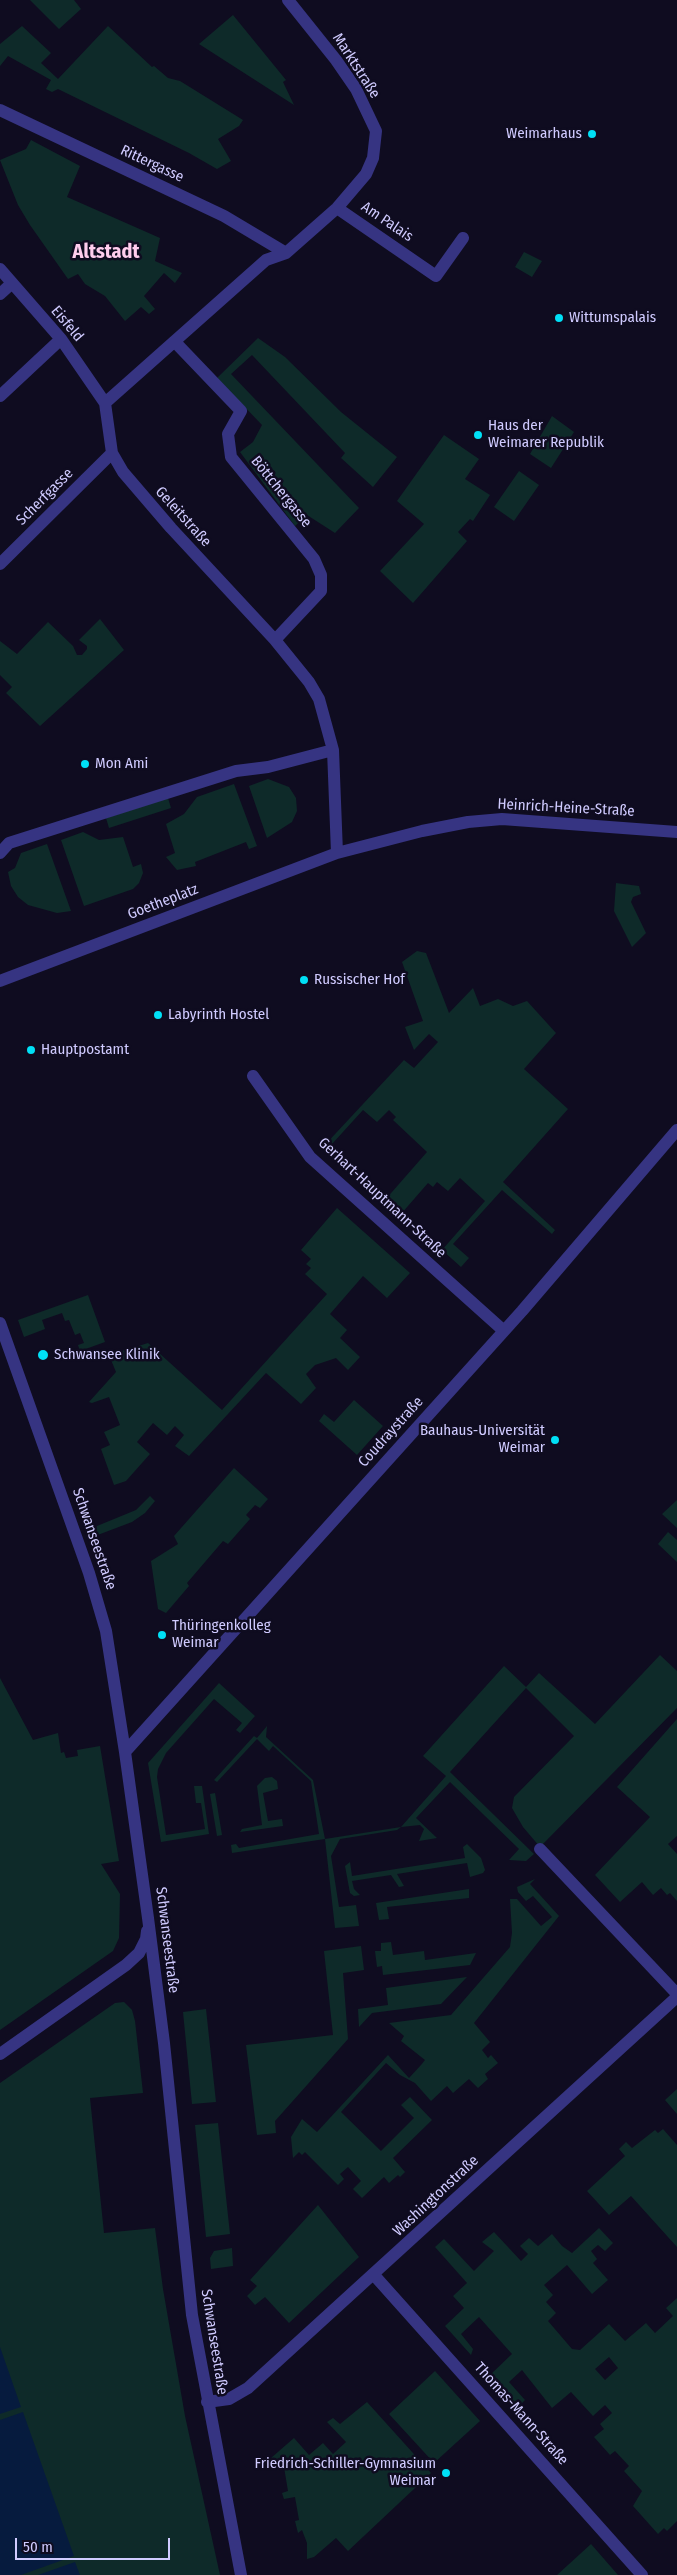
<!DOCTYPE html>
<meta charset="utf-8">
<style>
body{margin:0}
#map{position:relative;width:677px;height:2575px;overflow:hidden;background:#0f0c20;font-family:"Fira Sans Condensed",sans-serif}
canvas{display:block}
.scale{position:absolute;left:15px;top:2538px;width:155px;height:22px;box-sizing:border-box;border:2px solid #d0cbff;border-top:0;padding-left:6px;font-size:15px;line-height:18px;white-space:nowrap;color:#d0cbff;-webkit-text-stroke:4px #0f0c20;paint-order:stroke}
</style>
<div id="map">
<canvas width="677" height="2575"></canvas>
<div class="scale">50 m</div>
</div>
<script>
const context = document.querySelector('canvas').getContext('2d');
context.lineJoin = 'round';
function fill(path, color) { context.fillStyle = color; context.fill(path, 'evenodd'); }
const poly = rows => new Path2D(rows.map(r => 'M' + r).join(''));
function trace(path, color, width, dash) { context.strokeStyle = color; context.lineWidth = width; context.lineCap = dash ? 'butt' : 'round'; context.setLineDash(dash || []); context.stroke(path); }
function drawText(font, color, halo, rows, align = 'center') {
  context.font = font + ' "Fira Sans Condensed",sans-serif'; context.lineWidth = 5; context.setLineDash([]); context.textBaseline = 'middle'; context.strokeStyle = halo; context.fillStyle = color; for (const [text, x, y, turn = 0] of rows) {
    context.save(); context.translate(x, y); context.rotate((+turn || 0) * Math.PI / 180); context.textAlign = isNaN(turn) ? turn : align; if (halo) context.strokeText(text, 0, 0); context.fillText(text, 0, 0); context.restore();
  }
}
const green = poly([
 [30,0,74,0,81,9,59,29],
 [233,15,286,80,283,82,294,105,199,44],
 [22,26,51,53,41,63,58,79,108,26,152,67,154,66,168,78,180,81,243,120,239,126,218,139,231,161,217,169,189,153,58,89,52,92,46,89,51,80,8,56,0,66,0,44],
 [31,140,80,166,67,197,160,238,155,261,182,273,175,283,164,273,144,296,155,309,149,314,141,307,125,321,105,296,85,284,78,274,68,279,30,225,18,205,0,160,26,149],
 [524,252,542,261,532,277,515,267],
 [258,338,285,357,341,412,397,457,373,487,341,458,345,453,252,355,231,374,359,508,335,533,307,515,295,526,240,452,253,442,262,425,217,378],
 [552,416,574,432,551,468,530,454],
 [444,435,479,459,465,479,490,495,473,521,470,519,458,532,467,541,413,603,380,571,424,524,397,501],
 [519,471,539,485,514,521,494,507],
 [100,619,124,650,40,726,6,693,12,687,0,675,0,641,17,654,48,622,73,646,77,655,82,655,87,649,87,646,79,640],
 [268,779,289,787,296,798,297,811,292,822,267,838,249,786],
 [234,784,257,846,249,849,246,842,195,862,196,866,177,870,166,857,175,853,166,824,184,814,197,797],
 [168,798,171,808,109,828,106,818],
 [83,832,99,840,123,837,133,867,141,864,143,873,139,883,133,889,84,906,61,840],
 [47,844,71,911,57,913,28,905,18,897,11,886,8,872,15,868,21,853],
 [616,883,639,886,641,894,633,897,631,902,646,933,632,947,614,911],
 [417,951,426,953,449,1013,473,988,480,1006,498,999,513,1006,527,1001,556,1033,524,1069,568,1109,503,1182,555,1230,552,1234,502,1190,453,1244,469,1258,461,1267,442,1250,485,1201,460,1178,448,1191,437,1182,433,1187,428,1183,401,1214,385,1200,427,1152,393,1120,396,1117,389,1110,377,1122,363,1110,332,1144,344,1156,339,1162,323,1147,404,1060,414,1068,438,1042,429,1034,414,1050,405,1027,423,1021,402,962],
 [337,1208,410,1273,387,1298,363,1276,330,1314,347,1330,340,1338,360,1357,348,1370,336,1358,315,1365,306,1374,316,1388,301,1404,266,1373,189,1456,175,1446,184,1435,175,1426,167,1435,153,1423,137,1442,150,1454,126,1481,114,1485,101,1449,110,1445,104,1432,120,1425,109,1397,92,1403,89,1402,116,1372,109,1355,148,1343,222,1410,327,1294,305,1274,311,1268,306,1264,311,1259,301,1250],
 [88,1295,105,1342,80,1351,78,1345,84,1343,80,1333,75,1335,69,1320,65,1321,62,1313,42,1320,45,1329,24,1337,18,1320],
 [354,1400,383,1426,357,1455,319,1421,324,1414,334,1422],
 [234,1468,268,1499,260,1508,255,1505,246,1515,250,1519,228,1544,223,1541,187,1583,189,1586,166,1613,158,1609,151,1561,178,1544,174,1536],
 [150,1496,155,1501,145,1513,132,1522,95,1536,94,1531,97,1526,136,1510],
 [677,1500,677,1528,662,1514],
 [668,1532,677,1540,677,1562,658,1544],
 [660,1655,677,1671,677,1708,540,1847,523,1827,512,1808,514,1797,574,1736,526,1688,450,1772,534,1854,526,1861,509,1860,519,1849,450,1782,416,1818,437,1838,419,1841,424,1829,420,1825,401,1827,397,1830,340,1839,331,1856,339,1907,356,1905,359,1926,335,1928,325,1839,232,1853,231,1845,236,1844,239,1848,319,1834,311,1781,273,1746,269,1751,257,1739,217,1782,214,1780,254,1736,257,1738,267,1726,266,1737,313,1780,325,1839,401,1827,446,1776,423,1756,504,1666,526,1687,539,1673,595,1724],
 [0,1678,33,1740,58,1733,61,1753,64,1752,66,1758,78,1756,77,1750,100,1746,119,1861,101,1864,120,1894,119,1938,113,1951,0,2030],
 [219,1683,255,1716,240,1733,236,1730,242,1723,214,1699,166,1753,158,1769,157,1777,166,1835,205,1829,201,1803,196,1803,194,1786,202,1786,209,1834,161,1842,148,1763],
 [677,1719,677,1836,668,1844,677,1854,677,1901,670,1893,667,1895,661,1888,653,1895,642,1882,620,1902,595,1875,650,1817,617,1787],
 [272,1777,277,1781,278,1789,263,1793,268,1821,282,1819,283,1826,240,1832,242,1829,262,1825,257,1786,265,1778],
 [215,1793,222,1835,217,1836,210,1794],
 [467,1844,481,1858,485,1870,483,1873,470,1877,467,1863,397,1874,404,1886,399,1887,391,1875,352,1881,354,1889,360,1895,354,1896,350,1893,345,1866,350,1862,352,1876,465,1858,463,1847],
 [535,1879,530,1884,559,1916,474,2023,490,2042,482,2050,488,2058,491,2055,498,2063,485,2074,488,2079,478,2088,469,2079,453,2093,447,2086,431,2101,415,2083,400,2075,386,2063,341,2112,381,2151,414,2118,401,2105,410,2097,432,2120,393,2158,405,2172,400,2177,398,2175,389,2183,384,2177,362,2198,353,2189,361,2181,348,2167,340,2174,344,2179,338,2185,305,2152,302,2155,299,2152,293,2158,291,2137,302,2119,317,2132,388,2055,409,2078,421,2065,425,2060,401,2041,404,2036,389,2023,451,2015,510,1947,512,1933,510,1899,517,1899,541,1926,552,1917,533,1896,526,1901,518,1892,517,1887],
 [469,1889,469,1898,387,1907,389,1919,379,1920,376,1903],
 [391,1942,393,1955,424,1951,425,1960,476,1953,470,1965,383,1975,382,1966,377,1967,375,1951,381,1951,381,1943],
 [361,1946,364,1970,343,1973,348,2039,275,2121,276,2133,257,2135,246,2045,333,2035,324,1951],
 [467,1977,441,2004,372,2013,359,2027,358,2009,388,2005,386,1988],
 [124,2002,132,2010,135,2021,143,2093,90,2098,104,2233,155,2228,163,2289,185,2416,220,2575,0,2575,0,2083,115,2003],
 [206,2009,216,2102,192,2104,183,2012],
 [677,2089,677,2114,665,2100],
 [218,2123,230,2234,206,2237,195,2125],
 [663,2129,677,2145,677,2247,631,2196,609,2215,587,2191,625,2156,619,2149,626,2142,632,2148,655,2130,658,2133],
 [318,2205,359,2257,289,2323,265,2297,255,2305,247,2296,257,2286,250,2280],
 [599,2228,613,2243,605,2251,598,2245,591,2251,597,2259,593,2263,608,2280,592,2294,567,2265,544,2285,553,2295,546,2302,556,2313,548,2321,572,2349,580,2350,609,2324,625,2341,646,2323,655,2333,673,2316,666,2308,677,2298,677,2521,667,2531,664,2528,658,2534,633,2506,642,2491,624,2471,629,2466,615,2451,610,2455,594,2437,604,2429,600,2424,612,2413,605,2405,593,2416,571,2392,552,2408,522,2370,509,2382,525,2400,518,2407,490,2375,512,2354,479,2317,461,2334,473,2349,471,2355,445,2326,464,2308,453,2296,467,2283,435,2247,444,2239,474,2271,494,2251,482,2242,494,2232,521,2261,528,2254,520,2246,529,2238,538,2246,552,2234,562,2246,572,2253],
 [609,2357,618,2368,605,2380,595,2369],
 [232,2248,233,2266,211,2269,210,2258,214,2251],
 [435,2371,480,2421,434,2463,389,2414],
 [367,2402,431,2473,348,2551,336,2538,314,2557,307,2559,307,2543,302,2530,298,2533,295,2521,299,2520,295,2497,284,2499,282,2493,288,2491,284,2467,274,2468,271,2458,294,2438,309,2455,323,2443,333,2454,346,2442,327,2422,333,2418,340,2424],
 [591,2544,618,2575,557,2575]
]);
const water = poly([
 [0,2347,21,2407,0,2414],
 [23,2412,74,2556,21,2575,0,2575,0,2420],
 [75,2562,80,2575,38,2575]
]);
const street = poly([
 [0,110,224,216,286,253],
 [337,208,436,276,463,238],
 [0,269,61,339,105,403,112,453,123,472,171,528,275,640,309,682,319,699,333,750,337,853],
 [0,294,11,284],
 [175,342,241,411,228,434,231,457,314,559,321,575,321,591,275,640],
 [0,396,61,339],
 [105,403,266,260,286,253,337,208,366,174,373,158,376,131,356,89,336,60,288,0],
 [0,564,112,453],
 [0,853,9,843,236,771,268,767,333,750],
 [0,981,337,853,422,831,468,822,502,819,677,832],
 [253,1076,310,1157,504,1331],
 [0,1323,89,1573,106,1631,125,1752,148,1918,164,2043,192,2315,241,2575],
 [125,1752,522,1311,677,1130],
 [540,1849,677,1994],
 [0,2054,126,1965,139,1953,146,1939,147,1931],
 [374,2275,642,2575],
 [207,2402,229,2399,248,2388,677,1997]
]);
const markers = [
 [592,134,5,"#00e0f6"],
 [559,318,5,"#00e0f6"],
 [478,435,5,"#00e0f6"],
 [85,764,5,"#00e0f6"],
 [304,980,5,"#00e0f6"],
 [158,1015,5,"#00e0f6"],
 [31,1050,5,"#00e0f6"],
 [43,1355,6,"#00e0f6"],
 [555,1440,5,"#00e0f6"],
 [162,1635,5,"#00e0f6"],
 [446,2473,5,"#00e0f6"]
];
const streetNames = [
 ["Marktstraße",356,66,57],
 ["Rittergasse",152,164,25],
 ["Am Palais",387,222,34],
 ["Eisfeld",67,324,50],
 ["Böttchergasse",281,492,51],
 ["Scherfgasse",45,497,-45],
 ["Geleitstraße",183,517,48],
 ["Heinrich-Heine-Straße",566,808,3],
 ["Goetheplatz",163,902,-21],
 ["Gerhart-Hauptmann-Straße",382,1198,43],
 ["Coudraystraße",391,1432,-48],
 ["Schwanseestraße",94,1539,71],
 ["Schwanseestraße",167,1940,83],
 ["Washingtonstraße",436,2196,-43],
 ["Schwanseestraße",214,2342,81],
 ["Thomas-Mann-Straße",521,2414,48]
];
const poiNames = [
 ["Weimarhaus",582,134,"right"],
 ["Wittumspalais",569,318],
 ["Haus der",488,426],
 ["Weimarer Republik",488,443],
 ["Mon Ami",95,764],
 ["Russischer Hof",314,980],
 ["Labyrinth Hostel",168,1015],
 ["Hauptpostamt",41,1050],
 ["Schwansee Klinik",54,1355],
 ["Bauhaus-Universität",545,1431,"right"],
 ["Weimar",545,1448,"right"],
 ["Thüringenkolleg",172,1626],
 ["Weimar",172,1643],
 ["Friedrich-Schiller-Gymnasium",436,2464,"right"],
 ["Weimar",436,2481,"right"]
];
const districtNames = [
 ["Altstadt",106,252]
];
fill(green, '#0e2a29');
fill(water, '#061b3e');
trace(street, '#363482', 12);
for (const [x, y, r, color] of markers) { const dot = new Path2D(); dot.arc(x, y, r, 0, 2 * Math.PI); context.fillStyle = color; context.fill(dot); trace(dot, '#0f0c20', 2); }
drawText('15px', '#d0cbff', '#0f0c20', streetNames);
drawText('15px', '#d0cbff', '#0f0c20', poiNames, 'left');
drawText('bold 20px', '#ffcded', '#0f0c20', districtNames);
</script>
